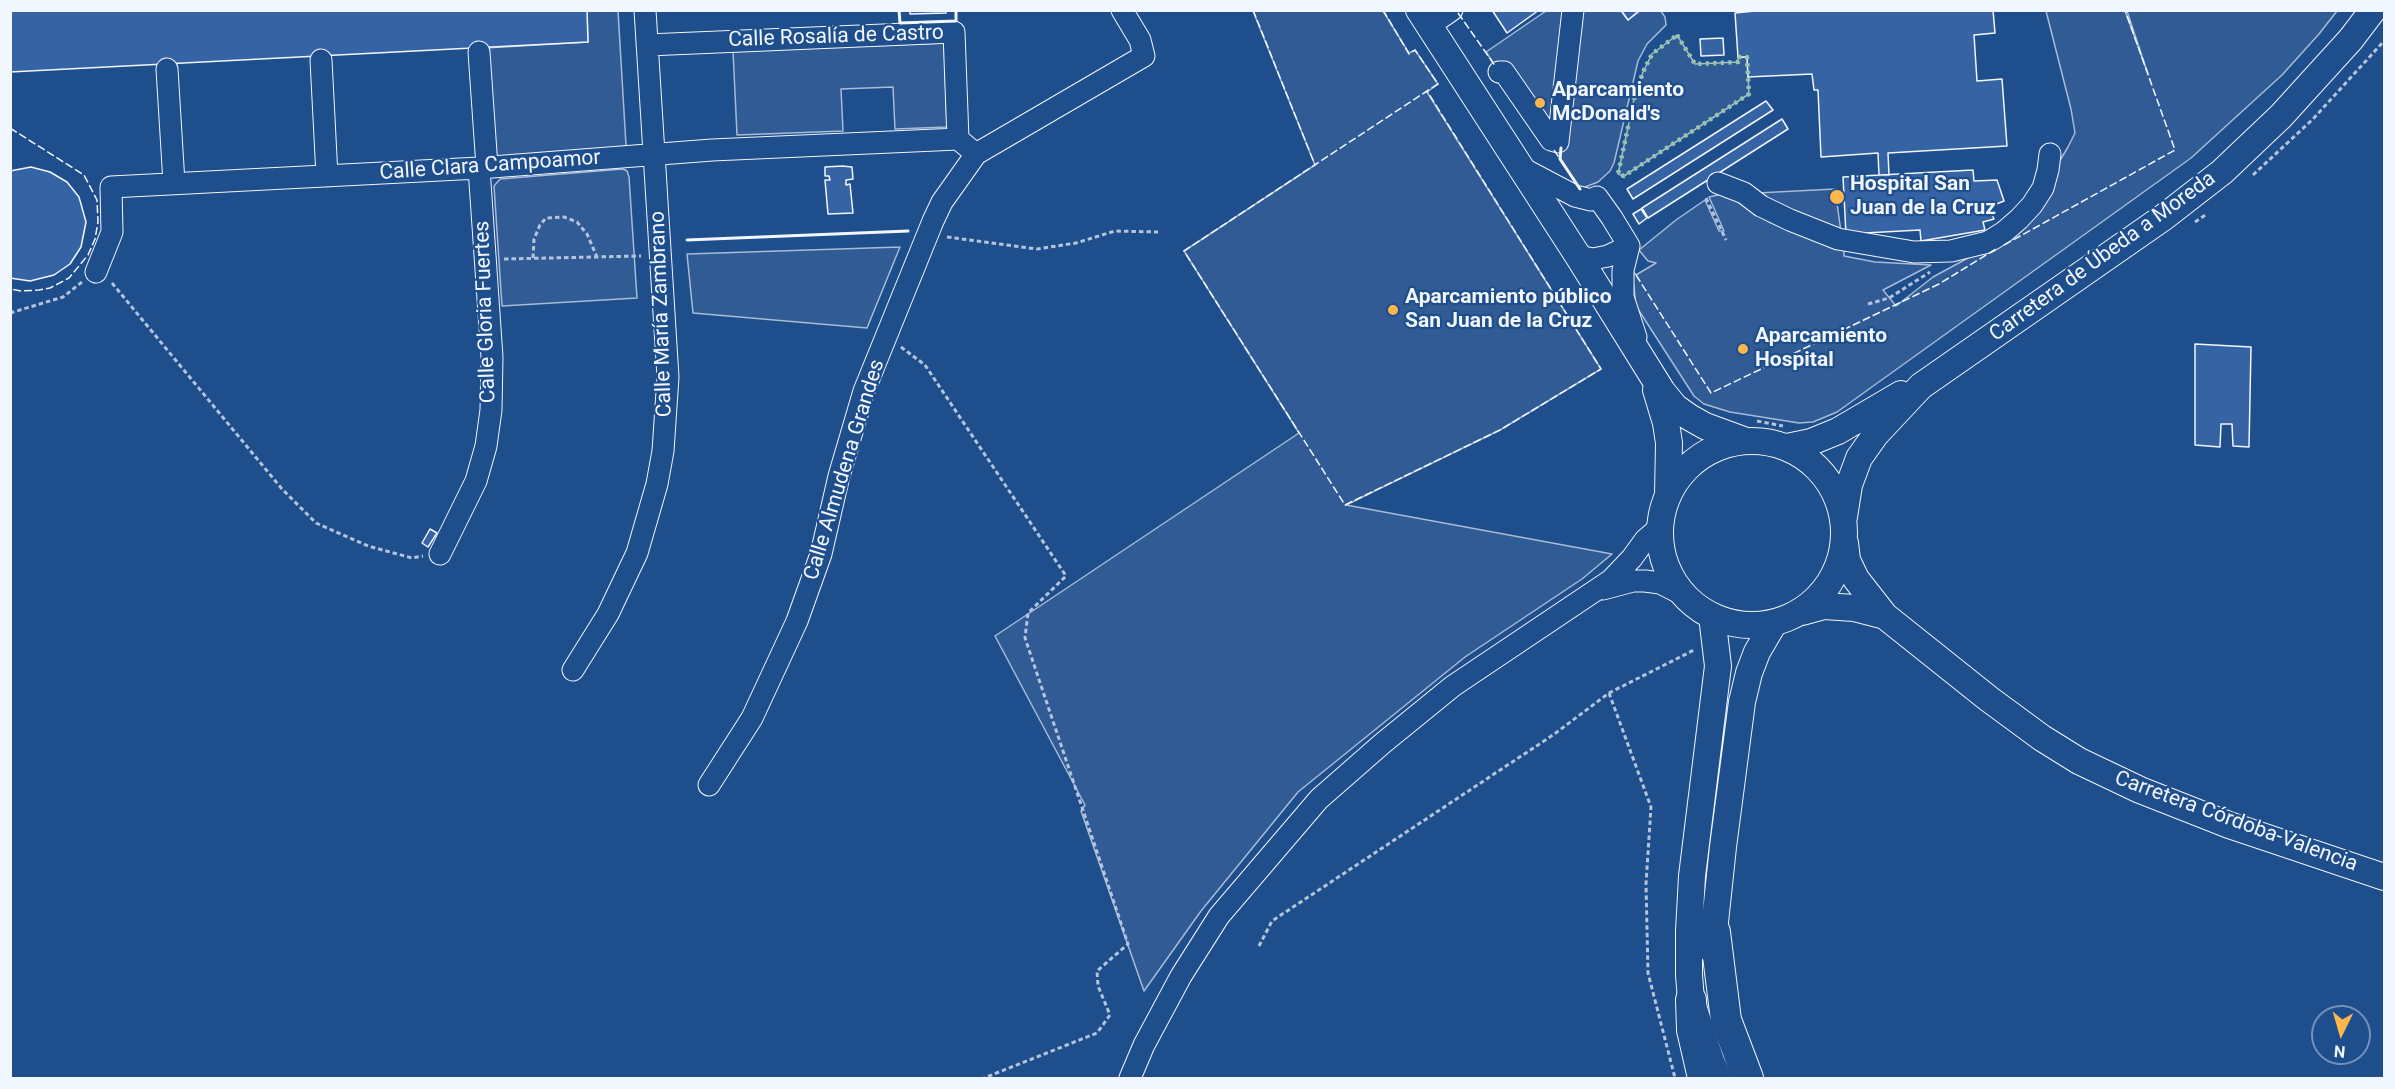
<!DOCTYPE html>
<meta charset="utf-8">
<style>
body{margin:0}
#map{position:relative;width:2395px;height:1089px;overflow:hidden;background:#1f4e8c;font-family:Roboto,sans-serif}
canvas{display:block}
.frame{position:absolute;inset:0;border:12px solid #f2f6ff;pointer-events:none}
.north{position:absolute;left:2311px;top:1005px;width:60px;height:60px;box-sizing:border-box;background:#1f4e8c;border:2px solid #7391ba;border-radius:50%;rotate:185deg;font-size:16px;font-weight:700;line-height:24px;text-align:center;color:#f2f6ff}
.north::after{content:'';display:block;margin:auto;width:21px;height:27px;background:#ffb74d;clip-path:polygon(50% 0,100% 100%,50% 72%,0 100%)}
</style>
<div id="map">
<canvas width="2395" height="1089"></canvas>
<div class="frame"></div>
<div class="north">N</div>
</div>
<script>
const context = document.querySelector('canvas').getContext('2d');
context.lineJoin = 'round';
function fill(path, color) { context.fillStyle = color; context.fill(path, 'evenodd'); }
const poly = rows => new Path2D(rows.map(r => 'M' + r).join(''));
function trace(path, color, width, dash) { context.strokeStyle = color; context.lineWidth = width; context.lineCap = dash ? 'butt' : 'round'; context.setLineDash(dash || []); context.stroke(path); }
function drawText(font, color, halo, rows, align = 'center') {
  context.font = font + ' Roboto,sans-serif'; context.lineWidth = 4.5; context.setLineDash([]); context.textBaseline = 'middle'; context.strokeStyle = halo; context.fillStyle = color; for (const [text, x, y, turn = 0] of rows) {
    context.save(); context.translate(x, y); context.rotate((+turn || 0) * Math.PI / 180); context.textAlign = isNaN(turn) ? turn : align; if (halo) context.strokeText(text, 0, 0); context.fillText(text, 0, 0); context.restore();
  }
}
const built = poly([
 [587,11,618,11,626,145,623,148,500,159,492,155,486,48,588,42,587,11],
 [1253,11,1383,11,1409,53,1415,50,1438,84,1427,92,1601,369,1500,430,1346,505,1612,554,1582,579,1465,657,1298,792,1201,911,1144,991,1081,811,1085,805,995,636,1299,433,1184,251,1315,165,1253,11],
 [1546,11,1562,11,1557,135,1499,72,1486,52,1546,11],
 [1576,11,1621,11,1628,20,1640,11,1661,11,1665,17,1666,25,1647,44,1638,61,1614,163,1610,171,1598,182,1580,189,1560,159,1576,11],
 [2046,11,2125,11,2148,74,2127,11,2337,11,2319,34,2282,75,2191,158,1837,412,1813,422,1799,423,1730,412,1704,404,1694,396,1636,306,1632,270,1636,275,1656,263,1648,261,1639,250,1676,220,1705,200,1719,231,1724,231,1709,197,1726,193,1769,222,1813,240,1844,250,1844,256,1875,262,1931,265,1883,290,1896,306,1933,277,2001,240,2053,172,2068,147,2075,133,2071,109,2046,11],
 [1677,35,1695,64,1738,62,1738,57,1747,57,1749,94,1624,176,1618,174,1634,99,1643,72,1652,54,1677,35],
 [944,43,947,127,895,129,893,87,841,89,843,131,737,135,733,51,944,43],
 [623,169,627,171,629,177,637,298,502,306,494,186,500,179,623,169],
 [1835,189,1841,232,1809,222,1757,193,1835,189],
 [900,247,867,328,693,313,687,254,900,247]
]);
const building = poly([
 [10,10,587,10,588,42,10,72,10,10],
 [910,10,946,10,946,13,910,14,910,10],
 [1492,10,1539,10,1507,33,1492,10],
 [1621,10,1640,10,1628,20,1621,10],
 [1765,10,1993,10,1995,33,1974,35,1977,81,2002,79,2007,146,1888,153,1889,175,1879,175,1878,153,1821,157,1818,90,1814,90,1812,74,1748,77,1747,57,1738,57,1735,13,1765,10],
 [1723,38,1724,55,1701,56,1700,39,1723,38],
 [1766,101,1773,110,1633,199,1627,189,1766,101],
 [1782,119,1788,129,1648,218,1642,208,1782,119],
 [842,166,852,167,853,179,846,180,846,185,850,184,853,213,828,214,825,180,830,180,829,176,825,176,825,167,842,166],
 [31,167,50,172,67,182,79,197,86,222,81,247,70,264,54,275,30,281,10,278,10,171,31,167],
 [1973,170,1974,181,1997,180,2004,201,1989,207,1994,219,1983,222,1985,230,1921,241,1920,230,1846,234,1843,177,1973,170],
 [1641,209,1647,218,1639,224,1633,214,1641,209],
 [2195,344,2251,347,2249,447,2233,446,2232,424,2221,424,2220,447,2195,445,2195,344],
 [430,529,437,533,428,547,422,543,430,529]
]);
const path = poly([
 [2253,175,2313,119,2384,41],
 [1706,198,1726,240],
 [2195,222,2207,214],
 [947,237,1037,249,1076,243,1115,231,1158,232],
 [533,258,534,239,540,225,546,218,564,217,577,222,587,234,597,257],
 [504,259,641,256],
 [112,283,282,489,316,523,368,546,412,558,423,556],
 [1868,304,1889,298,1930,272],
 [10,313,63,297,82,282],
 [901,347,925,365,1066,576,1028,613,1025,638,1128,944,1097,971,1098,986,1110,1015,1097,1033,984,1078],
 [1757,421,1783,426],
 [1609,693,1651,807,1646,884,1648,973,1675,1078],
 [1259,946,1272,921,1553,735,1609,693,1694,650]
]);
const minor = poly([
 [1429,26,1452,10],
 [647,45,954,32,958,139],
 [479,52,487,167],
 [321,60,327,176],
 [167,69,174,183],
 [1499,72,1504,72,1551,140,1558,142,1573,10],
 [976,154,1144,56,1140,40,1122,10],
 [1520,167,1575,196,1591,200,1597,197,1612,218,1629,246,1623,270,1623,297,1636,337],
 [1718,183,1744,193,1761,206,1790,220,1838,239,1914,252,1951,251,1988,242,2004,232,2019,219,2032,205,2043,188,2048,170,2050,154],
 [1578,256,1593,259,1608,256,1629,246],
 [96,272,112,232,111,187,479,168,712,150,958,139],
 [440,554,476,481,486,446,491,410,492,357,479,168],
 [1603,589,1633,581,1645,581,1660,583,1682,594],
 [573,670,608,614,637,553,657,484,663,451,668,377,645,10],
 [709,785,752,718,797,621,821,554,839,476,864,391,933,221,942,202,976,154,958,139],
 [1130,1078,1144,1045,1181,976,1219,916,1319,799,1383,743,1453,686,1611,580,1632,558,1645,540,1660,527]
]);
const major = poly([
 [1419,10,1578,256,1662,391,1675,407,1689,417,1705,426,1746,441],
 [1656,390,1666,423,1669,443,1668,495],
 '1660 533a92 92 0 1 1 184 0a92 92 0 1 1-184 0Z',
 [1787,447,1811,442,1838,431,1901,394],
 [1844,517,1849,485,1859,458,1876,434,1921,386,2164,217,2222,172,2281,116,2351,39,2373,10],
 [1845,543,1847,560,1856,579,1885,616,1989,699,2042,738,2079,761,2140,790,2229,825,2384,877],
 [1802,612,1824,606,1854,608,1885,616],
 [1712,616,1718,666,1692,876,1689,931,1689,975,1691,1000,1711,1061,1719,1078],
 [1712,950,1723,847,1742,702,1749,673,1757,652,1774,623]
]);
const highway = poly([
 [1715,932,1726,1020,1748,1078],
 [1691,1000,1692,1030,1703,1078]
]);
const hedge = poly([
 [1677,35,1695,64,1738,62,1738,57,1747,57,1749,94,1624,176,1618,174,1634,99,1643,72,1652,54,1677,35]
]);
const fence = poly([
 [1253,10,1315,165],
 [1383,10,1409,54,1415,50,1438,84,1427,91,1184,251,1345,505,1500,430,1601,369,1427,91],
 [1458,13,1496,67],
 [10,128,84,175,97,200,98,222,95,239,88,255,69,278,50,288,39,290,21,291,10,289],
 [1554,150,1560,159,1561,149],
 [2004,245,2175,150,2125,10],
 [1636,275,1711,393,1939,284,1996,249]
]);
const wall = poly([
 [899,10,900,23,956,21,956,10],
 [1561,148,1560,159,1580,189],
 [687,240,908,231]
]);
const markers = [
 [1540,103,6,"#ffb74d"],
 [1837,197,8,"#ffb74d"],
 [1393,310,6,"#ffb74d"],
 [1743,349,6,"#ffb74d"]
];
const streetNames = [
 ["Calle Rosalía de Castro",836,37,-2],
 ["Calle Clara Campoamor",490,166,-4],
 ["Carretera de Úbeda a Moreda",2103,257,-36],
 ["Calle Gloria Fuertes",486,312,-92],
 ["Calle María Zambrano",662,314,-92],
 ["Calle Almudena Grandes",845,470,-73],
 ["Carretera Córdoba-Valencia",2236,822,20]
];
const poiNames = [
 ["Aparcamiento",1552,91],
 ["McDonald's",1552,115],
 ["Hospital San",1850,185],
 ["Juan de la Cruz",1850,209],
 ["Aparcamiento público",1405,298],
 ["San Juan de la Cruz",1405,322],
 ["Aparcamiento",1755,337],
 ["Hospital",1755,361]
];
fill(built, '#305b95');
trace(built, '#a8bbd7', 1.5);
fill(building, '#3563a3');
trace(building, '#f2f6ff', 1.5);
trace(minor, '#f2f6ff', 23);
trace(major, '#f2f6ff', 28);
trace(highway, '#f2f6ff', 32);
trace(path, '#b3c4dc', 3, [4.5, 3]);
trace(minor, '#1f4e8c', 21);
trace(major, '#1f4e8c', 26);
trace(highway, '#1f4e8c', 30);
trace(hedge, '#97c8a6', 4.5, [3, 4.5]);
trace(fence, '#f2f6ff', 1.5, [8, 3]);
trace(wall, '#f2f6ff', 3);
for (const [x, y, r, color] of markers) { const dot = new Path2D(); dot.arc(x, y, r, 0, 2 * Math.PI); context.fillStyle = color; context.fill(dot); trace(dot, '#1f4e8c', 2); }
drawText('21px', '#f2f6ff', '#1f4e8c', streetNames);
drawText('bold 21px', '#f2f6ff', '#1f4e8c', poiNames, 'left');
</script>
